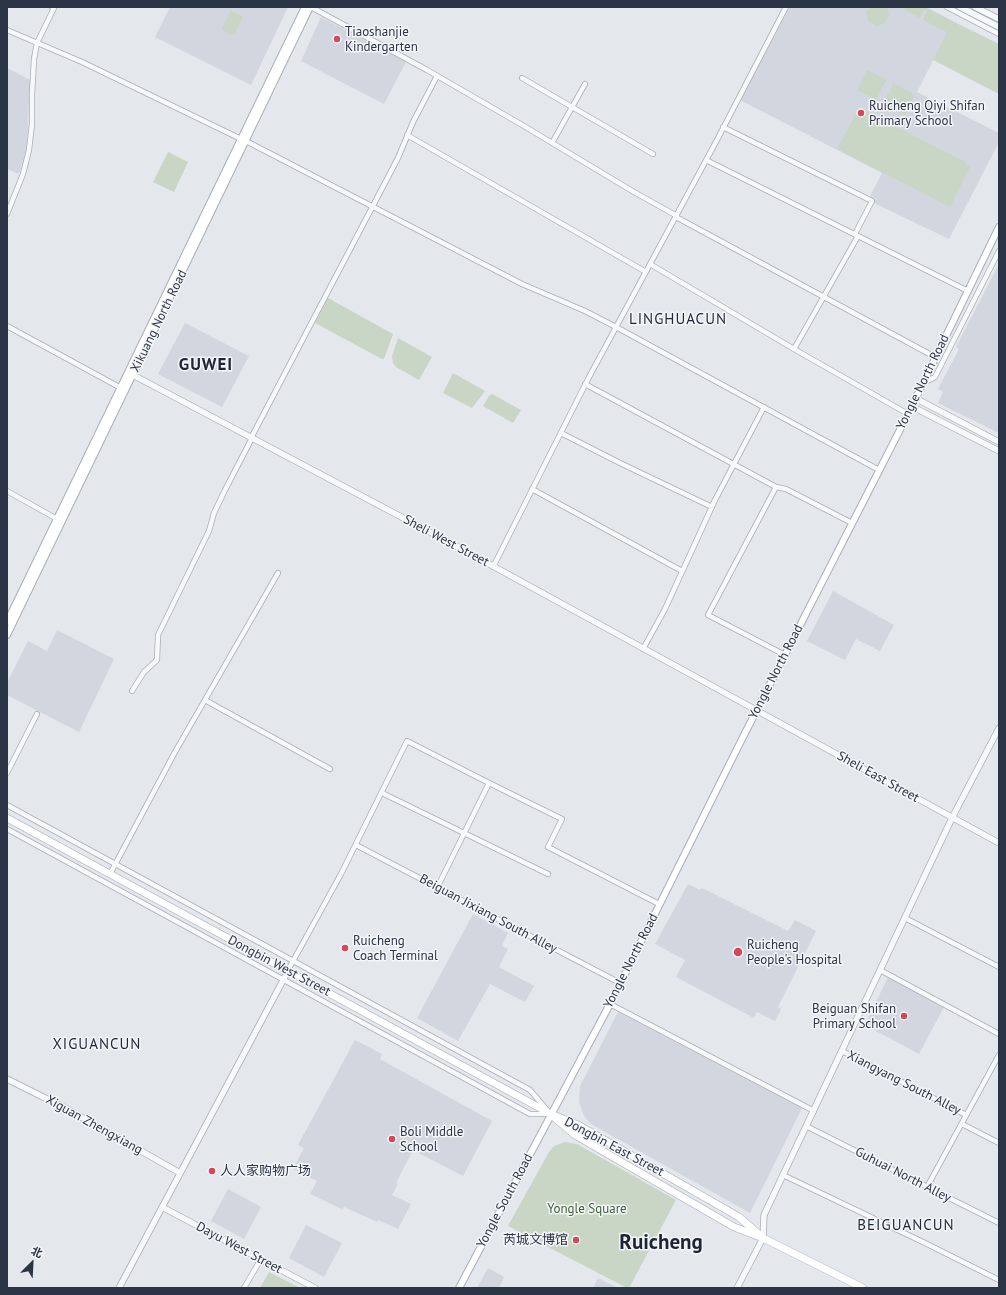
<!DOCTYPE html>
<meta charset="utf-8">
<style>
body{margin:0}
#map{position:relative;width:1006px;height:1295px;overflow:hidden;background:#e4e7ec;font-family:"PT Sans","Noto Sans SC",sans-serif}
canvas{display:block}
.frame{position:absolute;inset:0;border:8px solid #2b3445;pointer-events:none}
.north{position:absolute;left:12px;top:1243px;width:40px;height:40px;-webkit-text-stroke:3px #f4f6f9;paint-order:stroke;rotate:24deg;font-size:11px;font-weight:700;line-height:16px;text-align:center;color:#2b3445}
.north::after{content:'';display:block;margin:auto;width:14px;height:18px;background:#2b3445;clip-path:polygon(50% 0,100% 100%,50% 72%,0 100%)}
</style>
<div id="map">
<canvas width="1006" height="1295"></canvas>
<div class="frame"></div>
<div class="north">北</div>
</div>
<script>
const context = document.querySelector('canvas').getContext('2d');
context.lineJoin = 'round';
function fill(path, color) { context.fillStyle = color; context.fill(path, 'evenodd'); }
const poly = rows => new Path2D(rows.map(r => 'M' + r).join(''));
function trace(path, color, width, dash) { context.strokeStyle = color; context.lineWidth = width; context.lineCap = dash ? 'butt' : 'round'; context.setLineDash(dash || []); context.stroke(path); }
function drawText(font, color, halo, rows, align = 'center') {
  context.font = font + ' "PT Sans","Noto Sans SC",sans-serif'; context.lineWidth = 3; context.setLineDash([]); context.textBaseline = 'middle'; context.strokeStyle = halo; context.fillStyle = color; for (const [text, x, y, turn = 0] of rows) {
    context.save(); context.translate(x, y); context.rotate((+turn || 0) * Math.PI / 180); context.textAlign = isNaN(turn) ? turn : align; if (halo) context.strokeText(text, 0, 0); context.fillText(text, 0, 0); context.restore();
  }
}
const built = poly([
 [170,7,288,7,251,85,155,37],
 [790,7,926,7,953,21,917,92,999,133,999,142,949,239,874,203,876,199,870,196,882,173,740,100],
 [321,17,406,62,384,104,301,61],
 [7,68,30,80,27,147,19,174,7,169],
 [999,264,999,433,938,403,943,392,938,389,959,349,956,347],
 [185,323,249,356,222,407,158,374],
 [833,591,894,625,880,651,856,639,845,660,807,641],
 [57,630,114,659,79,732,7,695,7,683,28,641,47,651],
 [688,884,700,890,702,888,788,931,795,920,816,931,778,1007,781,1009,775,1021,757,1012,754,1018,676,977,685,960,655,944],
 [473,914,508,933,502,946,508,949,499,967,534,986,525,1002,490,984,458,1041,417,1018],
 [888,977,944,1007,919,1054,865,1025],
 [618,1012,802,1108,750,1213,591,1124,584,1116,579,1102,580,1086],
 [355,1040,382,1054,380,1059,492,1121,463,1176,413,1150,396,1183,398,1184,392,1195,411,1204,398,1229,378,1220,377,1222,344,1207,342,1209,310,1194,317,1181,293,1169,304,1148,298,1145],
 [228,1189,261,1207,244,1239,211,1221],
 [306,1225,342,1243,324,1277,289,1258],
 [488,1268,504,1277,499,1288,477,1288],
 [598,1278,618,1288,593,1288]
]);
const green = poly([
 [870,7,887,7,889,15,885,23,877,26,869,22,866,13],
 [904,7,924,7,999,44,999,94,933,60,947,32,923,20,927,11,924,10,920,18,905,10],
 [231,10,243,17,235,33,230,35,222,30,222,28],
 [867,70,887,80,884,85,881,87,881,90,876,100,857,90],
 [893,83,915,95,905,115,883,104,888,94,891,92,891,88],
 [859,108,966,162,966,164,970,167,950,207,837,149],
 [168,152,188,162,174,192,153,182],
 [328,298,393,334,384,359,382,359,315,323],
 [398,338,432,357,419,380,396,367,393,363,392,356],
 [453,373,485,391,472,408,443,393],
 [492,394,521,410,513,423,483,406,489,396],
 [565,1142,577,1144,676,1200,629,1288,627,1288,508,1226,549,1152,554,1146],
 [269,1272,300,1288,260,1288]
]);
const minor = poly([
 [311,7,427,70,524,126,634,192,677,216],
 [947,7,999,34],
 [7,30,82,62,241,139],
 [522,78,653,154],
 [723,127,872,201,855,234],
 [407,135,646,272],
 [246,141,522,284,585,311,616,327,879,470],
 [552,143,585,84],
 [706,160,968,291],
 [7,214,23,174,29,150,32,124,32,94,34,59,37,43,54,8,52,7],
 [676,217,935,357],
 [650,264,794,349,908,414],
 [7,326,121,388],
 [794,349,858,236],
 [923,383,935,377,999,251],
 [585,384,776,487,786,489,852,523],
 [561,433,620,463,712,507],
 [251,438,398,158,413,122,437,76],
 [776,487,708,615,785,655],
 [532,489,682,571],
 [7,491,57,519],
 [493,567,588,379,717,140,786,7],
 [643,649,665,609,715,500,764,407],
 [132,691,144,672,157,660,158,635,209,531,214,513,225,490,252,438],
 [205,700,330,769],
 [7,773,37,714],
 [382,793,548,874],
 [7,805,530,1090,547,1110],
 [7,829,530,1114,549,1114],
 [356,845,620,983],
 [110,874,175,752,278,573],
 [437,888,489,783],
 [905,918,999,967],
 [880,970,999,1034],
 [287,972,341,874,407,741,489,783,562,819,548,847,659,904],
 [610,1004,814,1111],
 [842,1051,966,1115],
 [962,1124,999,1143],
 [806,1126,999,1223],
 [783,1175,925,1243,999,1280],
 [927,1187,999,1055],
 [244,1288,261,1259]
]);
const tertiary = poly([
 [960,7,999,27],
 [975,7,999,19],
 [133,375,460,548,999,843],
 [915,398,999,442],
 [911,406,999,451],
 [7,1079,67,1109,180,1173],
 [162,1207,315,1288],
 [119,1288,288,971],
 [737,1288,763,1238,764,1215,952,818,999,728]
]);
const secondary = poly([
 [7,622,305,7],
 [7,635,310,7],
 [459,1288,610,1004,742,739,907,416,999,227]
]);
const primary = poly([
 [7,818,551,1114,580,1126,739,1217,763,1238],
 [555,1118,575,1135,734,1227,763,1238,863,1288]
]);
const markers = [
 [337,39,4,"#d1495b"],
 [861,113,4,"#d1495b"],
 [345,948,4,"#d1495b"],
 [738,952,5,"#d1495b"],
 [904,1016,4,"#d1495b"],
 [392,1139,4,"#d1495b"],
 [212,1171,4,"#d1495b"],
 [576,1240,4,"#d1495b"]
];
const poiNames = [
 ["Tiaoshanjie",345,32],
 ["Kindergarten",345,47],
 ["Ruicheng Qiyi Shifan",869,106],
 ["Primary School",869,121],
 ["Ruicheng",353,941],
 ["Coach Terminal",353,956],
 ["Ruicheng",747,945],
 ["People's Hospital",747,960],
 ["Beiguan Shifan",896,1009,"right"],
 ["Primary School",896,1024,"right"],
 ["Boli Middle",400,1132],
 ["School",400,1147],
 ["人人家购物广场",220,1171],
 ["芮城文博馆",568,1240,"right"]
];
const streetNames = [
 ["Xikuang North Road",159,321,-64],
 ["Yongle North Road",923,382,-64],
 ["Sheli West Street",446,541,28],
 ["Yongle North Road",776,672,-63],
 ["Sheli East Street",878,777,29],
 ["Beiguan Jixiang South Alley",488,914,28],
 ["Yongle North Road",631,961,-63],
 ["Dongbin West Street",279,966,28],
 ["Xiangyang South Alley",904,1083,27],
 ["Xiguan Zhengxiang",94,1125,29],
 ["Dongbin East Street",614,1147,28],
 ["Guhuai North Alley",903,1175,27],
 ["Yongle South Road",505,1201,-62],
 ["Dayu West Street",239,1248,28]
];
const parkNames = [
 ["Yongle Square",587,1209]
];
const quarterNames = [
 ["LINGHUACUN",678,320],
 ["XIGUANCUN",97,1045],
 ["BEIGUANCUN",906,1226]
];
const districtNames = [
 ["GUWEI",206,365]
];
const townNames = [
 ["Ruicheng",661,1243]
];
fill(built, '#d2d6de');
fill(green, '#c9d6c5');
trace(minor, '#a9aeb7', 6);
trace(tertiary, '#a9aeb7', 7);
trace(secondary, '#a9aeb7', 8);
trace(primary, '#a3abb8', 8);
trace(minor, '#f7f8fa', 4.5);
trace(tertiary, '#f7f8fa', 5.5);
trace(secondary, '#fff', 6);
trace(primary, '#fff', 7);
for (const [x, y, r, color] of markers) { const dot = new Path2D(); dot.arc(x, y, r, 0, 2 * Math.PI); context.fillStyle = color; context.fill(dot); trace(dot, '#f4f6f9', 1.5); }
drawText('13px', '#2b3445', '#f4f6f9', poiNames, 'left');
drawText('13px', '#2b3445', '#f4f6f9', streetNames);
drawText('13px', '#3f6138', '#f4f6f9', parkNames);
context.letterSpacing = '1px';
drawText('15px', '#1d2536', '#f4f6f9', quarterNames);
context.letterSpacing = '0px';
context.letterSpacing = '1px';
drawText('bold 17px', '#1d2536', '#f4f6f9', districtNames);
context.letterSpacing = '0px';
drawText('bold 21px', '#1d2536', '#f4f6f9', townNames);
</script>
